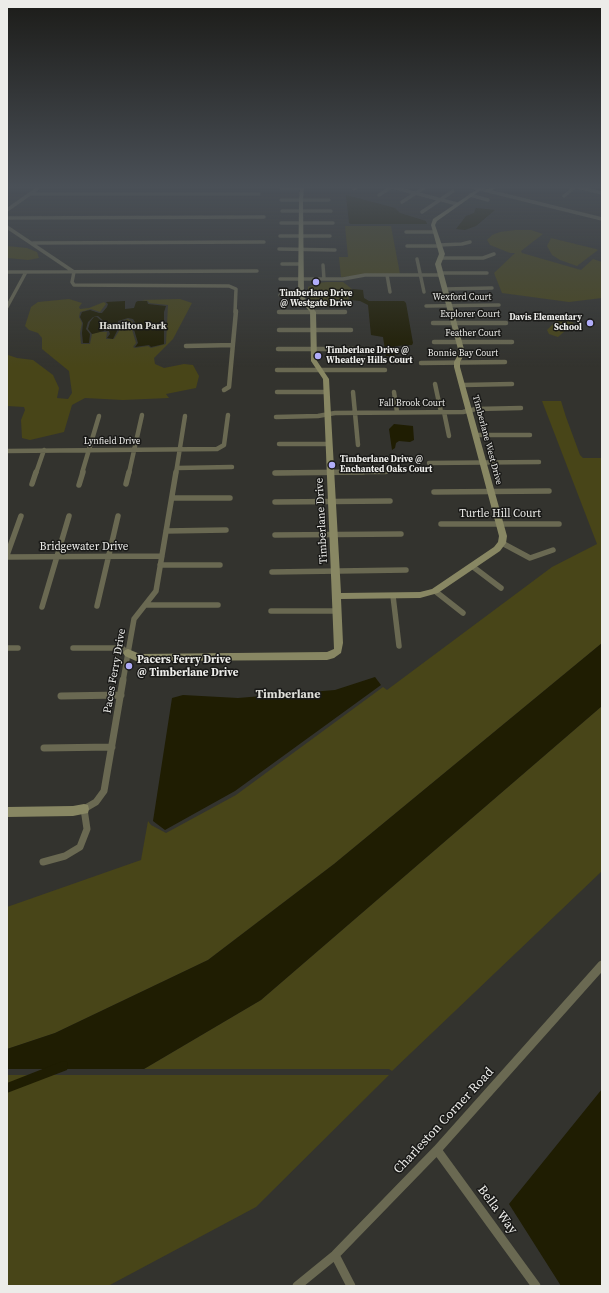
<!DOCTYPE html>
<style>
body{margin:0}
#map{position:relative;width:609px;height:1293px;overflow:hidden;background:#33332e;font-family:"Source Serif 4",serif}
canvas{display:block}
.frame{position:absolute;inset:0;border:8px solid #ecece9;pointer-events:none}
</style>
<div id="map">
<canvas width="609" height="1293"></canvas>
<div class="frame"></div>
</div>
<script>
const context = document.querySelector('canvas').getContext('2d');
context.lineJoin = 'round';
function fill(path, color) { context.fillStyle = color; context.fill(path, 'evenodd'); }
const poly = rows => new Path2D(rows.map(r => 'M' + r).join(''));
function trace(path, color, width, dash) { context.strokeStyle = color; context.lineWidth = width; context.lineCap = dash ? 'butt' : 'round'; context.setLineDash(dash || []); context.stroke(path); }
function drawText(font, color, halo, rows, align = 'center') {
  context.font = font + ' "Source Serif 4",serif'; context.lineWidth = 3; context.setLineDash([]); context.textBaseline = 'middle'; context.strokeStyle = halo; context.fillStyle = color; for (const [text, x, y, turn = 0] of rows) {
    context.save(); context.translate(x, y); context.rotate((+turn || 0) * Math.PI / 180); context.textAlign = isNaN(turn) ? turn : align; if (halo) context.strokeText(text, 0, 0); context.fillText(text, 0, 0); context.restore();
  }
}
const green = poly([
 [345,226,391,226,400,274,341,277,339,257,348,257],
 [515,230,531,230,543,234,521,251,522,253,581,270,593,259,602,262,602,298,569,302,502,293,494,273,515,253,510,253,490,245,487,240,492,235,500,232],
 [551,238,596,249,598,250,577,266,560,260,552,255,547,246],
 [7,246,27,248,37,252,39,258,28,260,7,258],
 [327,282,343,282,352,289,348,291,349,303,337,306,316,307,308,298,308,287,317,283],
 [69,299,82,303,79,307,80,309,89,308,104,302,106,304,100,312,91,309,80,312,79,317,82,323,80,333,81,344,90,344,92,334,99,332,107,332,106,339,114,339,119,331,118,329,120,322,128,319,133,322,131,326,136,343,133,347,135,348,148,346,151,348,166,344,168,305,149,303,148,301,141,300,180,299,192,303,173,339,154,358,155,364,164,368,184,364,193,365,199,376,196,388,166,394,169,398,123,400,85,398,72,405,64,432,30,440,22,438,21,420,25,410,24,407,7,406,7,357,8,355,17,358,33,360,53,375,59,388,57,398,68,399,72,393,69,371,42,349,42,338,38,333,29,330,25,326,31,307,38,302],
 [559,318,574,323,558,337,549,334,547,330],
 [542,401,561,401,566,417,580,455,583,458,602,458,602,643,334,864,208,960,55,1033,7,1049,7,907,141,860,148,821,151,825,166,833,236,795,383,687,387,690,552,567,597,544],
 [602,706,602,871,392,1071,389,1069,144,1069,261,1000],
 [7,1075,389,1075,256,1207,108,1286,7,1286]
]);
const water = poly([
 [346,195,395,208,400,213,426,221,427,224,351,224,349,223],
 [476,208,495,210,476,226,465,230,456,229,466,216,474,213],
 [353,289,363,290,364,298,369,301,404,301,406,303,413,343,412,345,396,346,394,347,395,356,386,356,383,337,371,335,368,305,360,301,350,300,349,291],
 [125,301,125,309,134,308,136,302,138,301,147,301,148,304,166,306,164,312,164,344,151,347,149,345,135,347,138,343,133,326,135,322,133,319,128,318,118,321,118,324,116,329,117,331,113,339,107,338,110,334,109,331,106,331,107,324,98,316,93,317,88,322,86,329,90,334,89,343,83,343,82,333,83,323,80,317,82,312,90,310,99,313,102,313,107,307,108,304,106,302],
 [94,317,97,317,105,324,104,331,92,334,88,329,90,322],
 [394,424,413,426,414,440,410,442,399,441,396,443,395,448,392,450,389,429],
 [602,643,602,706,261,1000,144,1069,7,1069,7,1049,55,1033,208,960,334,864],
 [375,677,381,685,235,791,165,830,153,821,172,698,183,695,238,698,335,690],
 [602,1089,602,1286,561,1286,509,1204]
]);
const canal = poly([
 [63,1061,67,1062,68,1066,67,1070,7,1093,7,1083,63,1061]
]);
const streetFar4 = poly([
 [388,186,457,204],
 [468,186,602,219],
 [573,186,602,193],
 [528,187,530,186],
 [281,188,302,188],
 [354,189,359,186],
 [29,194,259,194],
 [379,195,393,186],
 [470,195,488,200],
 [564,196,576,186],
 [281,200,329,200],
 [402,202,427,186],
 [7,210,37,189],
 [282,211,331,211],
 [422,212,453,191],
 [7,218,264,217],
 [281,223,333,223],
 [7,227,74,272,72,282,74,285,229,286,236,289,235,312],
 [406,232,435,232],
 [280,236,330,236],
 [33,243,264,242],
 [439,245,462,244,470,242],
 [407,246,439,246],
 [279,249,335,250],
 [441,258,483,258,494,254],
 [417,259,424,292],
 [282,264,301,264],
 [323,265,324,279],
 [7,272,257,271],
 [440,273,487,273],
 [387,275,390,292],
 [280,279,343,279,365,275,441,275],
 [445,289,492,288],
 [280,295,301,295],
 [426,306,499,305],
 [7,307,26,272]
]);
const streetFar3 = poly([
 [279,312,345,312],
 [433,323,506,323],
 [279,330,351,330],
 [434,342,512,342],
 [186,346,233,345],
 [278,349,361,349],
 [421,363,505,362],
 [277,370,385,370],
 [435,384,441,412],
 [463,385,512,384],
 [224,390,229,387,236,311],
 [277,392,327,392],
 [353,392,358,445],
 [394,392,397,412],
 [444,412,449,436],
 [276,417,318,416,335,413,463,412,476,409,521,408],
 [476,435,530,435],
 [279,444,329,444],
 [7,451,217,449,224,445,228,415],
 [429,463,539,462],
 [177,468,232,467],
 [36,473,44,450],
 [82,473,99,416],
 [129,473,142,415],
 [176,473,185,416],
 [275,473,386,472]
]);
const streetFar2 = poly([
 [275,473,363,472],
 [32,484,36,472],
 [126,484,129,472],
 [79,485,83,472],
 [434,492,549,491],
 [172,498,230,498],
 [275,502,390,501],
 [441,524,559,524],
 [166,531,226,530],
 [275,535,401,534],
 [502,543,530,558,553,550],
 [7,555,21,516],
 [7,557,162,556],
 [160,565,220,565],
 [472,566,501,588],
 [272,572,406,570],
 [435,591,463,613],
 [393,596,399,646],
 [145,605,218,605],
 [97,606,118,516],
 [42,607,69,516],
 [271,611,338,611],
 [7,648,18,648],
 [73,648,122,648,128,653],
 [123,681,134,619,156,591,176,472]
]);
const streetFar1 = poly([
 [61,696,121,695],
 [44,748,112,747],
 [43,862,65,856,80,847,87,829,84,809,96,802,104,791,123,680]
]);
const street = poly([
 [437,1150,536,1286],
 [335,1255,351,1286],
 [297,1286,335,1255,437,1150,602,965]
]);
const secondary = poly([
 [301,186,306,186,304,188,303,200,304,295,306,300,316,312,317,361,329,379,341,593,420,592,432,589,494,547,498,542,499,536,454,367,454,362,459,353,435,264,439,254,431,225,433,219,479,188,481,190,437,221,435,225,445,254,441,264,465,353,460,362,460,367,507,536,506,543,500,551,438,593,420,598,341,599,343,643,341,653,334,658,327,660,136,661,125,656,123,653,125,650,128,649,140,654,327,652,334,649,323,379,311,361,310,312,301,301,298,295,299,200,300,188,301,186],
 [493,186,498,186,490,192,486,192,486,190,493,186],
 [84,804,88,805,89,809,88,813,73,816,7,817,7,807,73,806,84,804]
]);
const markers = [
 [316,282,4,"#b1adfa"],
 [590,323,4,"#b1adfa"],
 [318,356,4,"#b1adfa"],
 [332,465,4,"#b1adfa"],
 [129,666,4,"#b1adfa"]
];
const farPoinames = [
 ["Timberlane Drive",316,294,"center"],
 ["@ Westgate Drive",316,304,"center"],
 ["Davis Elementary",582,318,"right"],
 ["School",582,328,"right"],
 ["Timberlane Drive @",326,351],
 ["Wheatley Hills Court",326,361],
 ["Timberlane Drive @",340,460],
 ["Enchanted Oaks Court",340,470]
];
const farStreetnames = [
 ["Wexford Court",462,298],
 ["Explorer Court",470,315],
 ["Feather Court",473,334],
 ["Bonnie Bay Court",463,354],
 ["Fall Brook Court",412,404],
 ["Timberlane West Drive",487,440,75],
 ["Lynfield Drive",112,442]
];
const farNeighbourhoodnames = [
 ["Hamilton Park",133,326]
];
const streetNames = [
 ["Turtle Hill Court",500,514],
 ["Timberlane Drive",322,521,-93],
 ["Bridgewater Drive",84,547],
 ["Paces Ferry Drive",115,671,-80]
];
const poiNames = [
 ["Pacers Ferry Drive",137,660],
 ["@ Timberlane Drive",137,673]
];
const neighbourhoodNames = [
 ["Timberlane",288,695]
];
const nearStreetnames = [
 ["Charleston Corner Road",444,1121,-47],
 ["Bella Way",497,1210,53]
];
fill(green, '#484518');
fill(water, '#1f1d02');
fill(canal, '#1f1d02');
trace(streetFar4, '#6a6952', 3.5);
trace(streetFar3, '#6a6952', 4.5);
trace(streetFar2, '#6a6952', 5.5);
trace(streetFar1, '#6a6952', 7);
trace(street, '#6a6952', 9);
fill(secondary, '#888763');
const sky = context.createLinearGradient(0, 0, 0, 367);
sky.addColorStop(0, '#1c1c19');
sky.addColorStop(0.51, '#4a5057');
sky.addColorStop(1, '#4a505700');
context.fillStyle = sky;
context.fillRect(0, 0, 609, 367);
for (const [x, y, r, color] of markers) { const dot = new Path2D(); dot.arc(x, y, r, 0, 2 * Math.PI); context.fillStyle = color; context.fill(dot); trace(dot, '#1a1a18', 1.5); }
drawText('bold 9px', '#ecece9', '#1a1a18', farPoinames, 'left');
drawText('9px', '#ecece9', '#1a1a18', farStreetnames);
drawText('bold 10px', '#ddddd7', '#1a1a18', farNeighbourhoodnames);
drawText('11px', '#ecece9', '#1a1a18', streetNames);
drawText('bold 11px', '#ecece9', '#1a1a18', poiNames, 'left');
drawText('bold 12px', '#ddddd7', '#1a1a18', neighbourhoodNames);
drawText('13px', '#ecece9', '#1a1a18', nearStreetnames);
</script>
